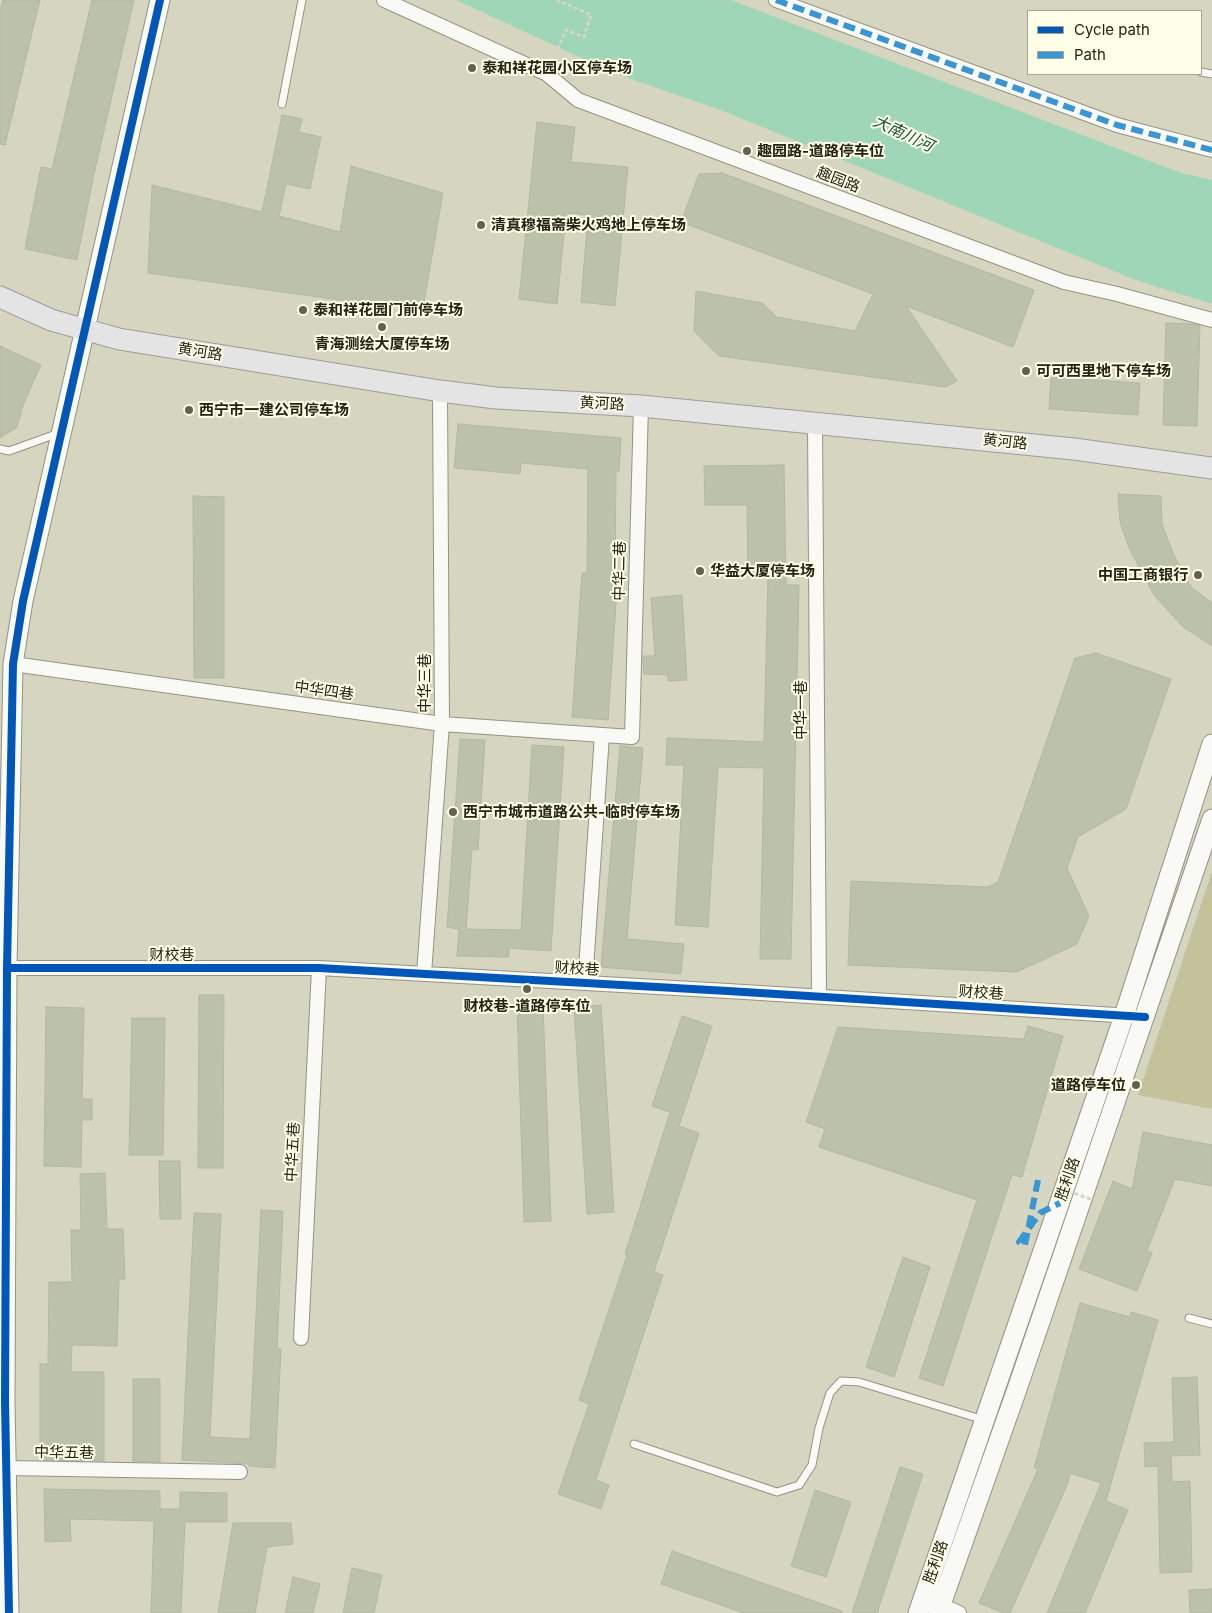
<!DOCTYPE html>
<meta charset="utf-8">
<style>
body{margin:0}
#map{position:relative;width:1212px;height:1613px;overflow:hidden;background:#d6d6c0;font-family:Inter,sans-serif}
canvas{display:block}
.legend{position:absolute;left:1027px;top:10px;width:175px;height:65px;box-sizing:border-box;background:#fefee9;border:1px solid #a7a694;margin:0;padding:6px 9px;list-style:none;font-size:15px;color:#242314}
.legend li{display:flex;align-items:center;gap:10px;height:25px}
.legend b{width:25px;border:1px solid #a7a694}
</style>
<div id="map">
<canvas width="1212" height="1613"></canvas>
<ul class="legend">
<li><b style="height:6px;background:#0057b8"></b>Cycle path</li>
<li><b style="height:6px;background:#3b95d3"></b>Path</li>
</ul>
</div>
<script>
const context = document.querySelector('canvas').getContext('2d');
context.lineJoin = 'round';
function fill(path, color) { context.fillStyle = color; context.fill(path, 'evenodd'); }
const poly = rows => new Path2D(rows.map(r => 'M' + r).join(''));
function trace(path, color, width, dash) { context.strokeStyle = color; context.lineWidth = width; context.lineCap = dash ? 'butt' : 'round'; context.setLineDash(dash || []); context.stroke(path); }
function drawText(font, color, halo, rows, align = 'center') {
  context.font = font + ' Inter,"Noto Sans SC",sans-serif'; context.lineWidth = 4; context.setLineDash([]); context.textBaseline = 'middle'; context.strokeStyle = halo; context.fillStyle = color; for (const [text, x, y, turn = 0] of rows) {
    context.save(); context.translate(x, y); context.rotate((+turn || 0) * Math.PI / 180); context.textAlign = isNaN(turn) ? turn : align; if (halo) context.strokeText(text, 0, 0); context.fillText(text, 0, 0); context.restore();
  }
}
const green = poly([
 [1212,871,1212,1109,1138,1095]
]);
const water = poly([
 [456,0,731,0,1181,173,1212,180,1212,304,1133,279,723,111,614,73]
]);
const building = poly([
 [3,0,40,0,5,145,0,144,0,11,3,0],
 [92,0,134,0,94,174,77,260,25,249,41,167,52,169,92,0],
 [282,115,302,119,299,132,321,137,310,189,286,184,279,216,340,232,351,166,443,193,423,308,332,299,148,273,152,185,262,212,282,115],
 [537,122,575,127,571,162,628,167,615,306,581,302,588,215,566,213,557,304,519,299,537,122],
 [722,173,1034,290,1013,347,906,306,957,381,945,387,719,356,694,331,696,291,762,303,777,317,855,331,873,294,681,222,699,174,722,173],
 [1166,323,1194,324,1200,326,1197,426,1163,425,1166,323],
 [0,346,41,365,23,405,17,427,0,438,0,346],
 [1051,377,1140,383,1138,415,1049,409,1051,377],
 [458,424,621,438,619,471,616,471,615,575,618,575,608,720,572,717,582,573,587,573,588,469,521,463,520,474,454,468,458,424],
 [784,465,786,585,799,585,791,959,760,959,764,768,718,767,708,927,675,925,684,765,666,765,667,738,764,742,768,576,748,577,747,505,705,505,704,466,784,465],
 [1118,494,1161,496,1162,524,1173,553,1191,587,1212,603,1212,646,1182,626,1154,595,1129,548,1120,522,1118,494],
 [193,496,224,497,224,678,194,678,193,496],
 [682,595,687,680,668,681,668,675,644,674,643,656,655,656,651,598,682,595],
 [1096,653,1171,679,1126,809,1078,837,1067,868,1089,916,1077,944,1017,972,848,965,851,881,988,887,998,882,1075,658,1096,653],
 [460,739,485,740,478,850,472,849,466,929,521,930,532,745,564,747,551,951,509,948,509,957,457,956,459,929,447,927,460,739],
 [620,746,643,748,627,939,684,944,681,974,601,967,620,746],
 [199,995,224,995,223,1168,198,1168,199,995],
 [543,1004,551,1221,524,1222,517,1005,543,1004],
 [601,1005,614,1212,587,1214,574,1007,601,1005],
 [46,1007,84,1008,82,1099,92,1099,92,1120,82,1120,81,1167,44,1166,46,1007],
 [682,1016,712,1026,679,1126,699,1133,654,1272,663,1275,596,1480,609,1485,601,1509,558,1494,589,1404,579,1400,627,1255,625,1254,670,1112,652,1106,682,1016],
 [132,1018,165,1018,163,1155,129,1155,132,1018],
 [1028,1026,1063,1036,1022,1177,1012,1175,943,1386,919,1378,977,1200,819,1147,825,1129,806,1122,838,1027,1024,1039,1028,1026],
 [1143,1132,1212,1145,1212,1186,1175,1179,1147,1251,1152,1253,1137,1291,1079,1269,1113,1181,1132,1189,1143,1132],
 [159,1161,180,1161,181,1219,160,1219,159,1161],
 [105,1173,107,1229,123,1229,125,1279,119,1279,117,1346,72,1345,71,1372,104,1372,104,1461,40,1460,40,1364,48,1364,49,1282,72,1282,71,1230,81,1230,80,1174,105,1173],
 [261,1210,283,1211,277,1349,281,1349,275,1468,249,1466,249,1464,182,1460,194,1213,221,1214,210,1437,250,1439,261,1210],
 [903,1257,930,1267,894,1377,866,1367,903,1257],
 [1080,1303,1130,1317,1131,1312,1158,1320,1106,1501,1128,1510,1085,1613,1047,1613,1101,1483,1070,1473,1068,1483,1010,1613,1003,1613,979,1603,1038,1469,1034,1468,1080,1303],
 [1197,1377,1200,1455,1171,1456,1172,1482,1190,1481,1192,1572,1160,1573,1158,1466,1145,1467,1144,1443,1174,1442,1172,1378,1197,1377],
 [133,1379,160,1379,160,1462,133,1461,133,1379],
 [900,1467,923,1474,877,1613,852,1613,900,1467],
 [44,1489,160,1491,160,1509,180,1509,180,1492,227,1493,227,1522,185,1522,181,1613,151,1613,154,1521,70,1519,71,1541,45,1542,44,1489],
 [815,1490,851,1502,826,1577,791,1566,815,1490],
 [233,1523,291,1523,293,1544,267,1547,255,1613,218,1613,233,1523],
 [672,1551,842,1611,842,1613,744,1613,661,1584,672,1551],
 [352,1568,382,1575,374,1613,343,1613,352,1568],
 [293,1577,320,1584,313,1613,285,1613,293,1577],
 [1212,1589,1212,1613,1190,1613,1189,1590,1212,1589]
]);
const path = poly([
 [552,61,566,30,584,37,591,15,557,0],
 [1038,1180,1054,1167]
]);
const lane = poly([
 [1201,72,1212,74],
 [282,104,302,0],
 [0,449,9,451,59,433],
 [1189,1318,1212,1324],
 [634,1444,777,1492,799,1485,812,1465,819,1428,830,1393,841,1381,859,1382,984,1420]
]);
const street = poly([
 [384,0,547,74,578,100,1064,282,1117,294,1212,320],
 [776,0,1117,125,1212,150],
 [815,424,819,996],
 [13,664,442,724,632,737,641,406],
 [7,968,319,968,728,991,1132,1016],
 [424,974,442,724,440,391],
 [585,983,602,735],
 [301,1338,319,968],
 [7,1468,240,1472],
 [941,1605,959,1613]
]);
const secondary = poly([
 [9,1613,5,1402,7,968,13,664,23,601,160,0],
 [918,1613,1124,1016,1212,744],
 [938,1613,1016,1392,1212,819]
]);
const primary = poly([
 [0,297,51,320,119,339,440,391,496,398,641,406,1074,449,1212,468]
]);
const pathBridge = poly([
 [1038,1180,1093,1200]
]);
const quiet = poly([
 [776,0,1117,125,1212,150],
 [1038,1180,1025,1245,1019,1242,1040,1213,1060,1203]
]);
const cycleway = poly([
 [7,968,319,968,728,991,1145,1017],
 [9,1613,5,1402,7,968,13,664,23,601,160,0]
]);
const markers = [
 [472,68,5,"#626250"],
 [747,151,5,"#626250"],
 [481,225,5,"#626250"],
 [303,310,5,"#626250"],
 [382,327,5,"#626250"],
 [1026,371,5,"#626250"],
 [189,410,5,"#626250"],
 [700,571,5,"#626250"],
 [1198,575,5,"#626250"],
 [453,812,5,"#626250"],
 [527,989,5,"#626250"],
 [1136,1085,5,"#626250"]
];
const poiNames = [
 ["泰和祥花园小区停车场",482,68],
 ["趣园路-道路停车位",757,151],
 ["清真穆福斋柴火鸡地上停车场",491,225],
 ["泰和祥花园门前停车场",313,310],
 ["青海测绘大厦停车场",382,344,"center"],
 ["可可西里地下停车场",1036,371],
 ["西宁市一建公司停车场",199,410],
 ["华益大厦停车场",710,571],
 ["中国工商银行",1188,575,"right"],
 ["西宁市城市道路公共-临时停车场",463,812],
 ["财校巷-道路停车位",527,1006,"center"],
 ["道路停车位",1126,1085,"right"]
];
const streetNames = [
 ["趣园路",838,180,21],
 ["黄河路",200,352,9],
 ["黄河路",602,404,3],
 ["黄河路",1005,442,6],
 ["中华二巷",620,571,-89],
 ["中华三巷",425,683,-90],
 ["中华四巷",324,691,8],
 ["中华一巷",801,710,-90],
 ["财校巷",172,955],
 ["财校巷",577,969,3],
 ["财校巷",981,993,4],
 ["中华五巷",293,1152,-87],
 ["胜利路",1068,1179,-71],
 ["中华五巷",64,1453,1],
 ["胜利路",936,1562,-71]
];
const waterNames = [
 ["大南川河",903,134,25]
];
fill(green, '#c4c29b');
fill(water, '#9fd6b7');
fill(building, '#bcc1aa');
trace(building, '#b3b6a6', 1);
trace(lane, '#949383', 9);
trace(street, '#949383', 16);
trace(secondary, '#949383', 21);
trace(primary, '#9c9c9a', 23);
trace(path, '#d5d5ce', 3, [4, 2.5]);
trace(lane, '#f9f9f6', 7);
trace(street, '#f9f9f6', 14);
trace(secondary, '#f9f9f6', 19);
trace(primary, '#e4e4e5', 21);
trace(pathBridge, '#d5d5ce', 3, [4, 2.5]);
trace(quiet, '#3b95d3', 6, [12, 6]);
trace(cycleway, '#0057b8', 8);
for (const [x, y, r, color] of markers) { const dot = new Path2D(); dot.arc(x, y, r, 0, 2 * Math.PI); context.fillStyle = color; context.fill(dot); trace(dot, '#fefee9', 2); }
drawText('bold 15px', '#242314', '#fefee9', poiNames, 'left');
drawText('15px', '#242314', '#fefee9', streetNames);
drawText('italic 16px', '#16533c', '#fefee9', waterNames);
</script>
